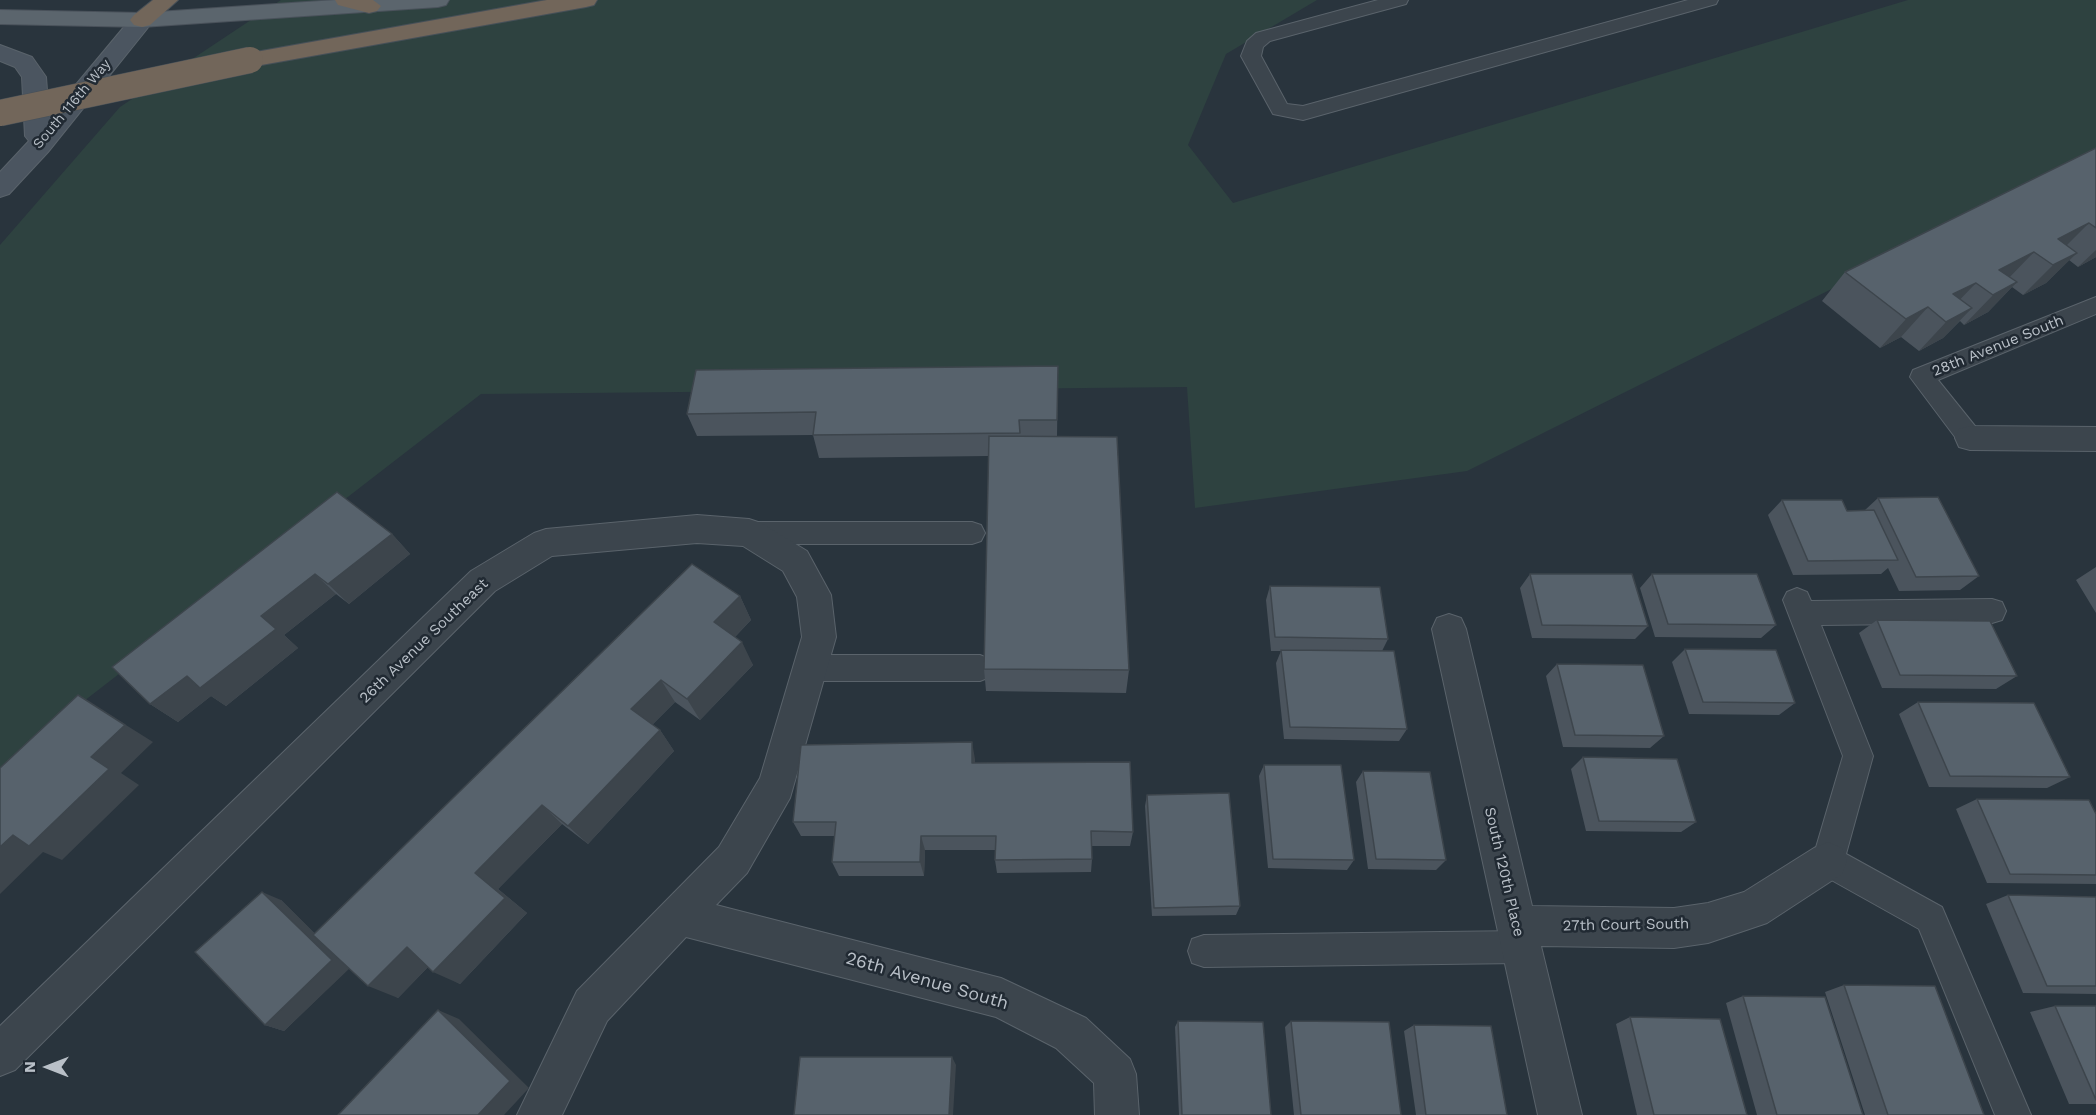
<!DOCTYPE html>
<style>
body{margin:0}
#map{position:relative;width:2096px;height:1115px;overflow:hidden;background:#29343d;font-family:"Work Sans",sans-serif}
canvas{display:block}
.north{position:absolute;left:18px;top:1037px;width:60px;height:60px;-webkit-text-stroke:4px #212a33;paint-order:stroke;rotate:270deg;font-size:16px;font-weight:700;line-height:24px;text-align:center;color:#b9c0c8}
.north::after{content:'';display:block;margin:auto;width:21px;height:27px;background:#b9c0c8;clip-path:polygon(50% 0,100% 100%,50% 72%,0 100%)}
</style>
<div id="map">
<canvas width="2096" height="1115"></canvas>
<div class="north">N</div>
</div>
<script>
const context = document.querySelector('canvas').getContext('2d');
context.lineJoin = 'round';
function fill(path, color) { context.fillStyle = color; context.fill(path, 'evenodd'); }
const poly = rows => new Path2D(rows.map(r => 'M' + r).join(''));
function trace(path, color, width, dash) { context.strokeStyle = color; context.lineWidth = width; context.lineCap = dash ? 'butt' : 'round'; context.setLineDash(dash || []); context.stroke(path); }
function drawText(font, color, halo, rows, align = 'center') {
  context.font = font + ' "Work Sans",sans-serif'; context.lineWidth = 5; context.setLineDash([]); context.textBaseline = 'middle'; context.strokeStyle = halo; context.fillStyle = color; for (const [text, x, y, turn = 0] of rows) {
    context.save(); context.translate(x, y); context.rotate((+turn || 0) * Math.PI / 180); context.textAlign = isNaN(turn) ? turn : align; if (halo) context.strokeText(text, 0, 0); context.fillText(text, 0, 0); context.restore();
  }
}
const green = poly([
 [281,0,1317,0,1226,54,1188,145,1233,203,1908,0,2096,0,2096,157,1467,471,1195,508,1187,387,481,394,84,701,0,782,0,245,120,107]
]);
const lane = poly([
 [1378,0,1408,0,1406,4,1270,41,1263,47,1261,56,1287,104,1303,106,1688,0,1718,0,1716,4,1303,120,1273,114,1241,56,1247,41,1256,33,1378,0],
 [2096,297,2096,314,1938,380,1979,431,1983,438,1979,445,1970,448,1961,445,1910,377,1913,370,2096,297],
 [749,522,972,522,981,525,985,533,981,541,972,544,749,544,740,541,736,533,740,525,749,522],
 [1797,588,1807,592,1811,601,1992,599,2002,602,2006,611,2002,620,1992,623,1821,625,1873,756,1846,854,1942,907,2031,1115,1995,1115,1919,929,1817,872,1812,861,1843,756,1783,600,1787,592,1797,588],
 [810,655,980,655,990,659,994,668,990,677,980,681,810,681,800,677,796,668,800,659,810,655],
 [1521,931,1533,935,1537,947,1533,959,1521,963,1204,967,1192,963,1188,951,1192,939,1204,935,1521,931]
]);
const street = poly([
 [1970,426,2096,427,2096,451,1970,450,1959,447,1955,438,1959,429,1970,426],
 [697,515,749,519,761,523,807,551,831,595,836,637,790,798,747,873,716,905,1001,978,1086,1018,1130,1059,1136,1074,1139,1115,1095,1115,1094,1083,1056,1048,996,1017,686,937,607,1021,562,1115,517,1115,577,991,719,847,760,778,802,637,797,597,783,571,743,546,697,543,552,556,495,591,15,1070,0,1076,0,1026,471,571,534,533,546,529,697,515],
 [1449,614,1461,618,1466,629,1532,906,1674,908,1708,903,1744,892,1814,848,1828,842,1842,848,1847,861,1842,874,1767,923,1708,943,1674,948,1541,946,1582,1115,1538,1115,1432,629,1437,618,1449,614]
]);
const secondary = poly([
 [142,13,150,15,154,20,150,25,48,152,9,194,0,197,0,172,29,141,25,136,22,77,15,67,0,61,0,45,32,57,46,77,49,117,134,15,142,13]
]);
const primary = poly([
 [336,0,449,0,446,5,438,7,142,27,0,24,0,10,142,13,336,0]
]);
const highway = poly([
 [153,0,178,0,150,25,142,27,134,25,130,20,134,15,153,0],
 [335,0,373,0,381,6,377,11,369,13,338,5,335,0],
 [547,0,597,0,594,5,586,7,250,67,242,65,238,60,242,55,250,53,547,0]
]);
const highwayBridge = poly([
 [0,113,250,60]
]);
const wall = poly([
 [2096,148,2096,257,2078,267,2069,260,2046,283,2023,295,2012,287,1988,312,1964,325,1960,321,1943,338,1919,351,1901,337,1880,348,1822,301,1845,272],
 [1058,366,1057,437,1129,670,1126,693,986,691,984,669,989,456,819,458,813,435,697,436,687,414],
 [1878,498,1979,576,1960,590,1899,591,1888,568,1881,574,1793,575,1768,515,1782,500,1847,511,1865,510],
 [392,534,410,554,349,604,336,594,284,635,298,648,226,706,211,696,178,722,150,704,112,667],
 [2096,567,2096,613,2076,580],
 [1530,574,1648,626,1635,639,1532,638,1520,588],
 [1652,574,1776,625,1761,638,1655,637,1640,588],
 [1270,586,1388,639,1382,651,1407,729,1399,741,1284,739,1276,663,1281,651,1271,651,1266,600],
 [740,596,751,620,735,637,753,665,700,720,675,702,652,725,660,730,674,751,588,844,562,824,498,889,527,913,460,984,428,967,398,998,349,968,284,1031,265,1025,281,900,315,934],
 [1877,620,2017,676,1996,689,1882,688,1859,633],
 [1685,649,1795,703,1779,715,1689,714,1672,662],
 [1557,664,1664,736,1650,748,1563,747,1546,676],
 [1918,702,2070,777,2047,788,1929,787,1899,714],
 [1583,757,1696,822,1681,832,1586,831,1571,769],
 [975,759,975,763,1133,832,1130,846,1092,846,1092,859,1091,872,997,873,995,860,995,850,925,850,924,876,839,876,832,862,835,836,801,836,793,822],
 [1264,765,1354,860,1347,870,1268,868,1259,776],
 [1363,771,1446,860,1436,870,1368,869,1356,782],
 [1147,795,1240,906,1236,915,1152,916,1145,806],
 [1977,799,2096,814,2096,884,1987,883,1956,809],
 [2008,895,2096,897,2096,994,2023,993,1986,904],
 [1844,985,1984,1115,1865,1115,1825,992],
 [1743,996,1863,1115,1757,1115,1726,1003],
 [2055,1006,2096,1006,2096,1104,2069,1104,2030,1012],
 [1630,1017,1747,1115,1637,1115,1616,1024],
 [1178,1021,1271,1115,1179,1115,1175,1027],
 [1291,1021,1401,1115,1294,1115,1285,1027],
 [1414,1025,1507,1115,1416,1115,1404,1031]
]);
const shadedWall = poly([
 [2089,223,2059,253,2058,239],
 [2096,250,2096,257,2078,267],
 [2034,252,2005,282,1999,270],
 [2077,253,2046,283,2023,295,2053,265],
 [2017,282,1988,312,1964,325,1993,295],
 [1976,283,1948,312,1953,294],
 [1928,307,1901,337,1880,348,1906,319],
 [1972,308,1943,338,1919,351,1946,322],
 [392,534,410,554,349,604,328,584],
 [315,574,336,594,284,635,298,648,226,706,211,696,178,722,150,704],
 [740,596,751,620,726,646,714,622],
 [742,642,753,665,700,720,687,699],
 [661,680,675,702,647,730,631,709],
 [78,695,153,742,121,773,139,785,62,860,43,852,0,894,0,847,91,757],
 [660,730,674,751,588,844,568,826],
 [972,742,975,759,975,779,972,763],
 [542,805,562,824,498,889,527,913,460,984,433,972,475,873],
 [921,836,925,850,924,876,920,862],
 [262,892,281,900,350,968,284,1031,265,1025],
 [407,947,434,961,398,998,368,986],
 [438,1010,459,1019,529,1088,504,1115,478,1115],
 [952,1057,956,1065,953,1115,949,1115]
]);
const building = poly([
 [2096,148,2096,228,2089,223,2058,239,2077,253,2053,265,2034,252,1999,270,2017,282,1993,295,1976,283,1953,294,1972,308,1946,322,1928,307,1906,319,1845,272,2096,148],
 [1058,366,1057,420,1019,420,1020,433,813,435,816,412,687,414,696,370,1058,366],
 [989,436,1117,437,1129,670,984,669,989,436],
 [337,492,392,534,328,584,315,574,261,616,276,629,200,688,187,676,150,704,112,667,337,492],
 [1938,497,1979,576,1916,577,1878,498,1938,497],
 [1782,500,1842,500,1847,511,1874,510,1898,560,1808,561,1782,500],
 [692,564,740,596,714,622,742,642,687,699,661,680,631,709,660,730,568,826,542,805,475,873,505,898,433,972,407,947,368,986,313,935,692,564],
 [1530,574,1632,574,1648,626,1542,625,1530,574],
 [1652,574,1757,574,1776,625,1668,624,1652,574],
 [1270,586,1380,587,1388,639,1275,637,1270,586],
 [1877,620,1990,621,2017,676,1900,675,1877,620],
 [1685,649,1776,650,1795,703,1703,702,1685,649],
 [1281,650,1394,651,1407,729,1290,727,1281,650],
 [1557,664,1643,665,1664,736,1575,735,1557,664],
 [78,695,125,725,91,757,109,769,29,846,13,835,0,847,0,768,78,695],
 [1918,702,2034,703,2070,777,1950,776,1918,702],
 [972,742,972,763,1130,762,1133,832,1091,831,1092,859,995,860,996,836,921,836,920,862,832,862,836,822,793,822,801,745,972,742],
 [1583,757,1677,759,1696,822,1599,821,1583,757],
 [1264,765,1341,765,1354,860,1273,859,1264,765],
 [1363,771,1430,772,1446,860,1376,859,1363,771],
 [1229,793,1240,906,1154,908,1147,795,1229,793],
 [1977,799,2089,800,2096,814,2096,875,2010,874,1977,799],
 [262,892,332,960,265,1025,195,952,262,892],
 [2008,895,2096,897,2096,986,2047,986,2008,895],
 [1844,985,1935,986,1984,1115,1888,1115,1844,985],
 [1743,996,1825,997,1863,1115,1777,1115,1743,996],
 [2055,1006,2096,1006,2096,1100,2055,1006],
 [438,1010,510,1081,478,1115,338,1115,438,1010],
 [1630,1017,1720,1019,1747,1115,1654,1115,1630,1017],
 [1178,1021,1263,1022,1271,1115,1182,1115,1178,1021],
 [1291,1021,1389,1022,1401,1115,1301,1115,1291,1021],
 [1414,1025,1491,1026,1507,1115,1426,1115,1414,1025],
 [800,1057,952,1057,949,1115,794,1115,800,1057]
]);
const farStreetnames = [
 ["South 116th Way",72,104,-50]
];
const streetNames = [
 ["28th Avenue South",1998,346,-22],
 ["26th Avenue Southeast",424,641,-44],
 ["South 120th Place",1504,872,77],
 ["27th Court South",1626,925,-1]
];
const nearStreetnames = [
 ["26th Avenue South",927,981,16]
];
fill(green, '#2e4240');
trace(lane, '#5a636b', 2);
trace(street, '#5a636b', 2);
trace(secondary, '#5a636b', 2);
trace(primary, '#49515a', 2);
trace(highway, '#475058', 2);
fill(lane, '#3c454d');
fill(street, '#3c454d');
fill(secondary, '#4b5560');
fill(primary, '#5b656d');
fill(highway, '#72665a');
trace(highwayBridge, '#475058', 27, []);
trace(highwayBridge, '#72665a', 26);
fill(wall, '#4b545d');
fill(shadedWall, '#3d454c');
fill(building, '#57626c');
trace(building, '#3d454c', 1.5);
drawText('14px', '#b9c0c8', '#212a33', farStreetnames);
drawText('15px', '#b9c0c8', '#212a33', streetNames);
drawText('18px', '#b9c0c8', '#212a33', nearStreetnames);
</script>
